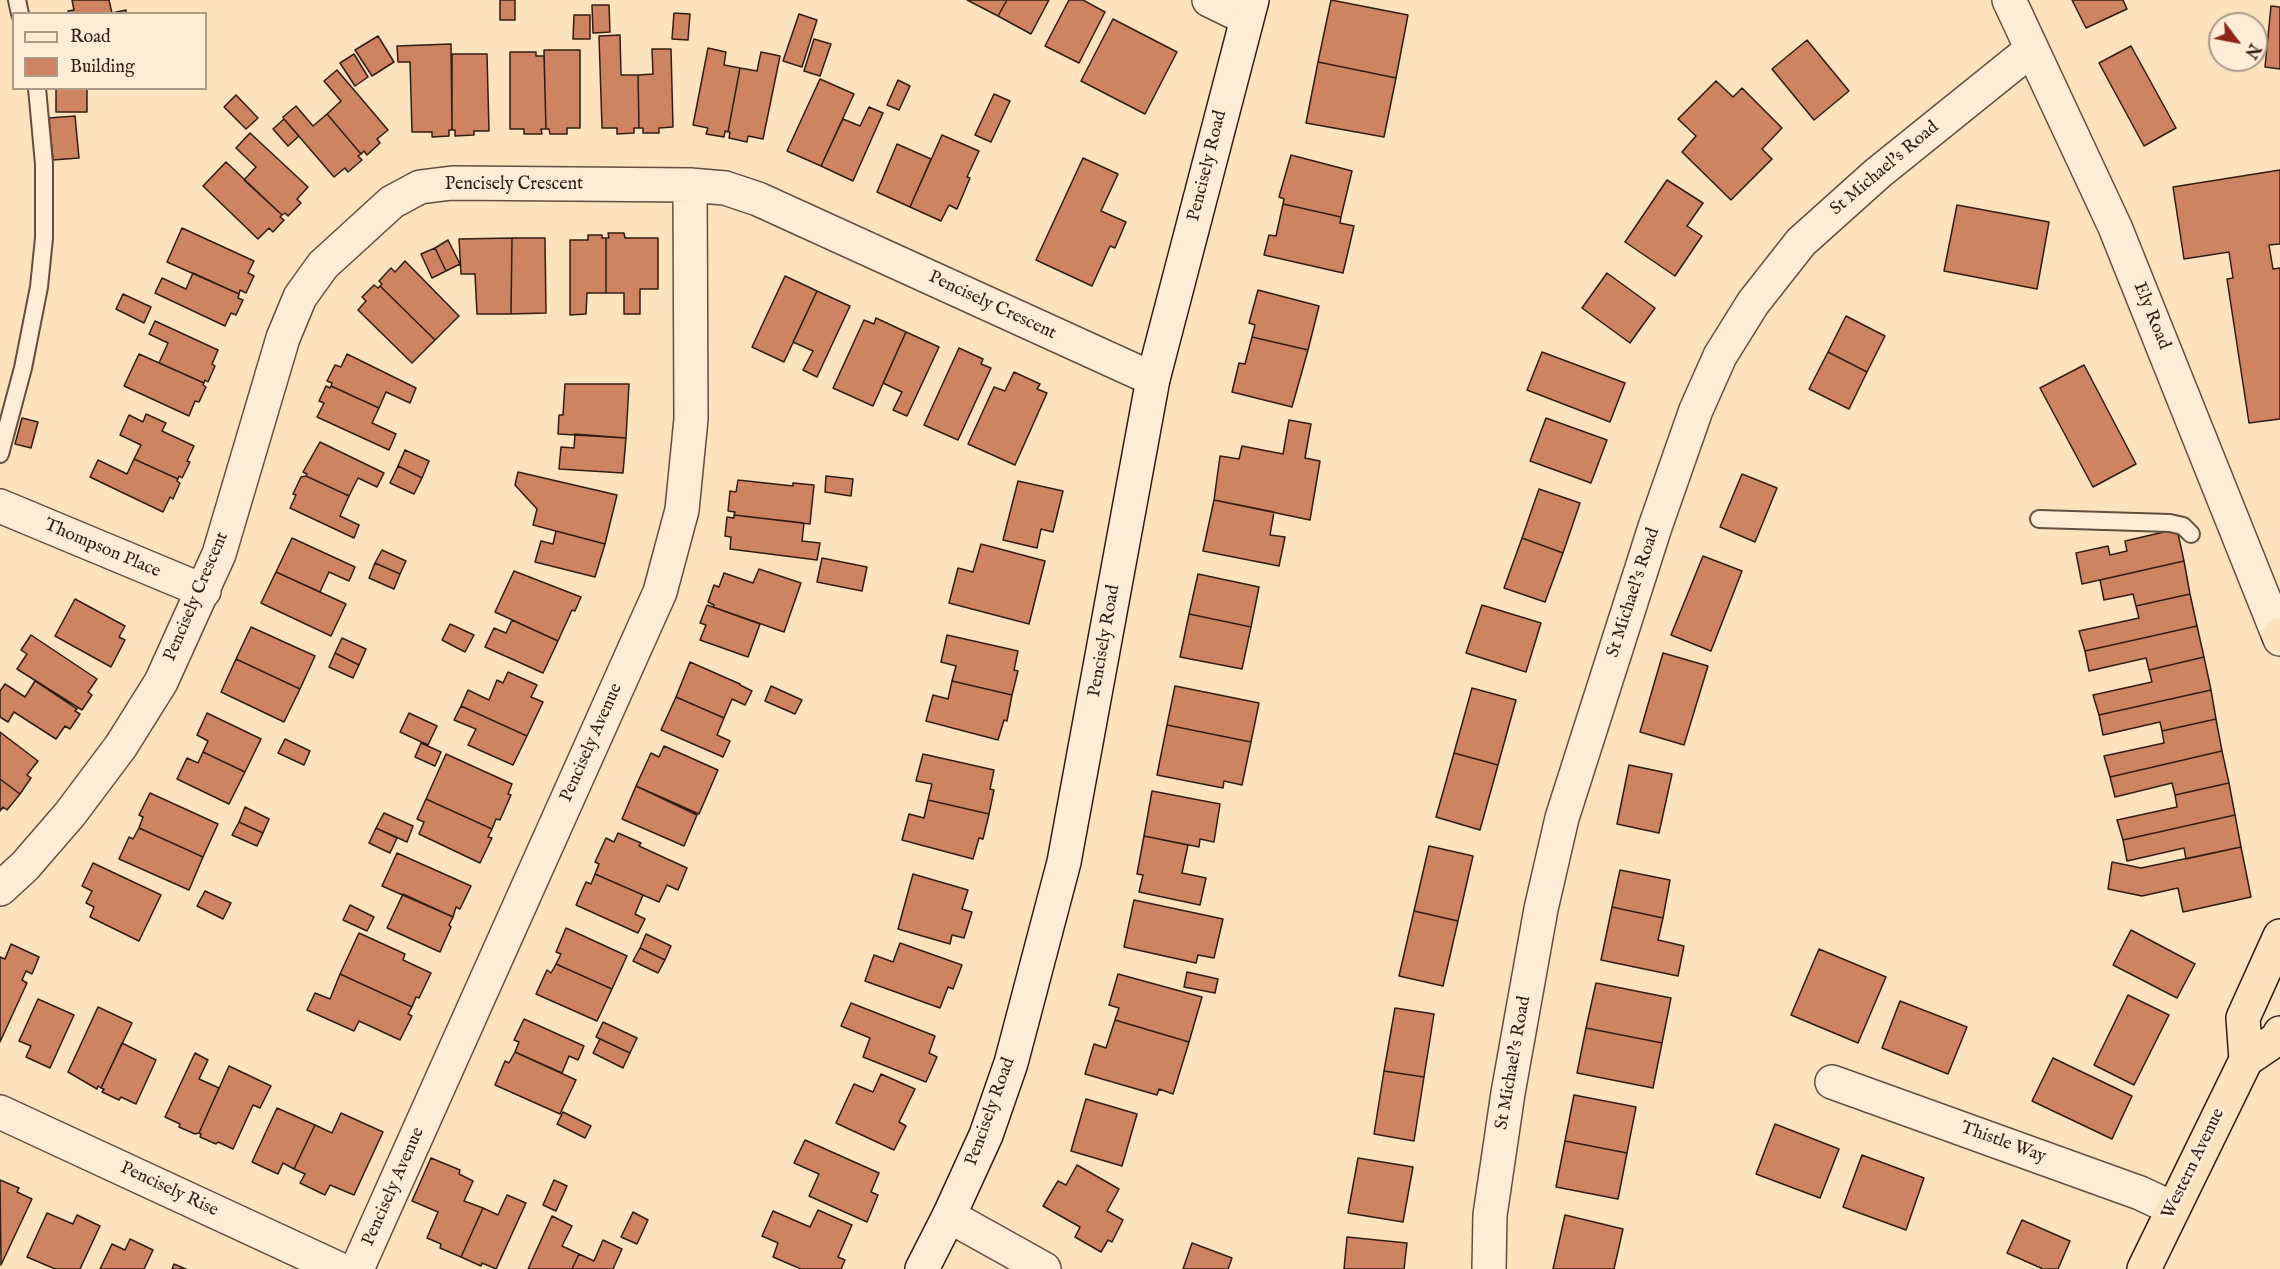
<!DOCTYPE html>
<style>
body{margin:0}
#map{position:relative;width:2280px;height:1269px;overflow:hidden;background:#fde2be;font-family:"IM FELL English",serif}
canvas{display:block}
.legend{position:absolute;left:12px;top:12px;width:195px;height:78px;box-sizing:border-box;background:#feecd5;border:2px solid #ac9987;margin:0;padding:8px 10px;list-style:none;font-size:18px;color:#311d13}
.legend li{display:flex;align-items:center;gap:12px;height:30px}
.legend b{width:30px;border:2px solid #ac9987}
.north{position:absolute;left:2208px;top:12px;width:60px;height:60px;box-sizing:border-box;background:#feecd5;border:2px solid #ac9987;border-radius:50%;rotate:122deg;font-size:16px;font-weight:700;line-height:24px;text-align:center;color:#311d13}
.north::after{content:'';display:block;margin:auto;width:21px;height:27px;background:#8f2418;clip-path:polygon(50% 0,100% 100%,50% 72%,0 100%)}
</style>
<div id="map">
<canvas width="2280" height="1269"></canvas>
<ul class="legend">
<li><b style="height:8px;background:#feecd5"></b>Road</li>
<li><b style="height:16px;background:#ce8462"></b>Building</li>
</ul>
<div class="north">N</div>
</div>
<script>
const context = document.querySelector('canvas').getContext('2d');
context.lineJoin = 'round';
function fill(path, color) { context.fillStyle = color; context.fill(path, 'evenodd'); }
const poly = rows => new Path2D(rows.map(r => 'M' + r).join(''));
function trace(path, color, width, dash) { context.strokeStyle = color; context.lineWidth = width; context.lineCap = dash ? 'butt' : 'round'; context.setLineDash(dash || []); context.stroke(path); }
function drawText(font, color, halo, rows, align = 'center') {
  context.font = font + ' "IM FELL English",serif'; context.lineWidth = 6; context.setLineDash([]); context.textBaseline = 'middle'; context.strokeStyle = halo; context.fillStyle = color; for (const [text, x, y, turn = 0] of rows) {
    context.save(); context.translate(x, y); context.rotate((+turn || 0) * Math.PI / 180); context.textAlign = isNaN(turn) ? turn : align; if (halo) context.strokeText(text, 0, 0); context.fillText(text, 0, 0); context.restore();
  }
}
const building = poly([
 [72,0,109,0,112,13,126,10,126,14,69,14,68,11,74,10,72,0],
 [500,0,515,0,515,20,500,20,500,0],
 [967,0,1007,0,998,16,967,0],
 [1007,0,1049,0,1031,34,998,16,1007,0],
 [1069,0,1083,0,1105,12,1079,63,1045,46,1069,0],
 [1331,0,1408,15,1396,78,1318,62,1331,0],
 [2072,0,2123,0,2127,9,2086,28,2072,0],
 [592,5,609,5,610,32,593,33,592,5],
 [2271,6,2280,7,2280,69,2265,67,2271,6],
 [674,13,690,14,688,40,672,39,674,13],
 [799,14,817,20,802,67,783,61,799,14],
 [574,15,590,15,590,39,573,39,574,15],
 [1113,19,1177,52,1145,114,1081,81,1113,19],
 [620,35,621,75,638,75,639,128,634,128,634,133,617,134,617,128,602,128,599,36,620,35],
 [378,36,394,62,372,76,355,50,378,36],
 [814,39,831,44,820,76,804,71,814,39],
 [1807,40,1849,91,1814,120,1772,69,1807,40],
 [451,44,452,130,449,130,449,136,432,137,432,132,412,132,410,62,398,62,397,46,451,44],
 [2131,46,2176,128,2144,146,2099,63,2131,46],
 [708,48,726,52,724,65,740,68,728,132,725,131,724,137,706,134,708,128,693,125,708,48],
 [652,49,671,49,673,127,659,128,659,133,643,133,643,128,639,128,638,75,653,74,652,49],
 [544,50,580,50,580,128,567,128,567,134,550,134,549,129,546,129,544,50],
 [510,52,536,52,536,56,544,56,546,129,541,129,542,134,524,134,524,129,510,129,510,52],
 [761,52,780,56,763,139,748,136,747,142,729,138,730,132,728,132,740,68,757,71,761,52],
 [354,54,368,77,355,86,340,63,354,54],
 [452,54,487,54,489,131,474,131,474,135,455,136,455,130,452,130,452,54],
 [1318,62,1396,78,1384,137,1306,123,1318,62],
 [337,70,388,130,377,139,380,143,367,155,364,151,361,154,327,114,341,101,324,81,337,70],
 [820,79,854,94,821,166,787,151,820,79],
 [898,80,910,86,899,110,887,105,898,80],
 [1716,81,1733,97,1742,88,1782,128,1762,149,1772,159,1731,200,1682,152,1696,136,1678,119,1716,81],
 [56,88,87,88,87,112,56,112,56,88],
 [994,94,1010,101,991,142,975,135,994,94],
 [236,95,258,118,246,129,224,107,236,95],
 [296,106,313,126,327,114,361,154,358,156,362,160,348,172,345,168,334,177,284,119,283,117,296,106],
 [869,107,883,113,853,181,821,166,843,119,860,126,869,107],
 [75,116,79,158,53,160,49,118,75,116],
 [284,119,299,136,288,146,273,129,284,119],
 [250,133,308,187,297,199,301,203,288,216,285,213,282,215,244,180,256,167,236,148,250,133],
 [942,135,979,151,967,177,970,178,957,209,949,205,941,221,910,207,942,135],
 [897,144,931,159,910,207,877,192,897,144],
 [1291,155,1352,171,1341,217,1283,204,1284,199,1279,197,1291,155],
 [1083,158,1118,174,1101,211,1126,222,1115,248,1110,246,1092,286,1036,260,1083,158],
 [226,162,282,215,280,217,284,220,273,232,269,228,258,239,203,186,226,162],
 [2280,170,2280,244,2269,245,2273,269,2280,268,2280,419,2249,423,2227,279,2233,278,2229,252,2184,259,2173,187,2280,170],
 [1667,180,1703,203,1687,226,1702,236,1675,276,1625,242,1667,180],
 [1283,204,1341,217,1340,223,1354,226,1343,273,1264,255,1269,235,1276,236,1283,204],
 [1957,205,2049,222,2037,289,1944,271,1957,205],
 [182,228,254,261,248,273,254,276,246,293,240,290,239,294,167,262,182,228],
 [608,233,624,233,625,238,658,238,658,289,640,289,640,314,624,314,624,293,606,293,606,238,609,238,608,233],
 [588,235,602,235,602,238,606,238,606,293,587,293,586,314,570,315,570,240,588,240,588,235],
 [512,238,545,238,546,313,511,314,512,238],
 [512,238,511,314,477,314,475,274,461,274,459,239,512,238],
 [448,240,460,264,446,271,435,248,448,240],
 [435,248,446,271,432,278,421,254,435,248],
 [405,261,459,316,435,340,380,286,382,284,379,281,391,268,395,272,405,261],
 [193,273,239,294,238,298,243,300,236,315,231,313,225,326,155,293,162,278,186,289,193,273],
 [1607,273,1655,308,1630,343,1582,308,1607,273],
 [785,276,817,291,784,362,752,347,785,276],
 [374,285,378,288,380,286,435,340,412,363,358,310,366,301,362,297,374,285],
 [1258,290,1319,306,1308,350,1252,337,1255,325,1249,323,1258,290],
 [817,291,850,306,817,377,803,370,813,351,793,342,817,291],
 [123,294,151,307,144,323,116,309,123,294],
 [1846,316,1885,336,1867,372,1828,352,1846,316],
 [876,318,906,332,873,406,833,388,864,320,874,324,876,318],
 [155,321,218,350,212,364,215,366,208,382,205,380,204,383,159,363,168,343,149,334,155,321],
 [906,332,939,347,907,416,893,410,902,392,883,383,906,332],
 [1252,337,1308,350,1292,407,1232,392,1239,363,1245,364,1252,337],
 [959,348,983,359,981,364,991,368,958,440,924,425,959,348],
 [1542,352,1625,383,1610,422,1527,390,1542,352],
 [1828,352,1867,372,1849,409,1809,389,1828,352],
 [139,354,204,383,203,385,206,387,199,402,195,401,189,416,124,386,139,354],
 [347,354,416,388,410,403,386,392,379,408,331,386,332,383,327,381,335,365,341,367,347,354],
 [2084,365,2136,464,2093,487,2040,388,2084,365],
 [1014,372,1040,384,1037,389,1047,393,1015,465,968,444,994,387,1005,391,1014,372],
 [565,384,629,384,626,438,558,434,559,415,563,415,565,384],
 [326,386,330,388,331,386,379,408,372,423,396,434,389,450,317,417,324,403,319,401,326,386],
 [146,414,166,423,162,431,194,446,187,461,190,462,182,478,179,476,178,479,134,459,141,445,120,435,129,415,143,422,146,414],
 [22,418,38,422,31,448,15,444,22,418],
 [1546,418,1607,440,1591,483,1530,461,1546,418],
 [1289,420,1311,424,1305,458,1320,461,1310,520,1214,500,1220,456,1239,459,1242,446,1283,454,1289,420],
 [575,434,626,438,623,473,559,469,561,447,574,448,575,434],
 [320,442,384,473,377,487,358,478,349,496,306,476,307,474,303,472,320,442],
 [405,450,429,461,422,478,398,466,405,450],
 [134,459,178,479,177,481,180,483,173,499,170,497,163,512,90,477,98,460,127,474,134,459],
 [398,466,422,478,414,494,390,483,398,466],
 [518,472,617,495,605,544,533,525,537,509,515,485,518,472],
 [1742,474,1777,488,1755,542,1720,527,1742,474],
 [306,476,349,496,340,516,359,525,354,538,290,508,296,495,293,494,301,477,306,476],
 [826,476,853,479,851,496,825,492,826,476],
 [738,480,793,486,793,483,814,485,810,524,734,515,735,512,728,511,730,491,736,492,738,480],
 [1018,481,1063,491,1053,532,1041,529,1037,548,1003,540,1018,481],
 [1539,489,1580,503,1563,553,1522,538,1539,489],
 [1214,500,1274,512,1270,535,1285,537,1279,566,1203,551,1214,500],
 [734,515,804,523,802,541,820,543,817,560,730,549,731,537,725,536,727,517,734,518,734,515],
 [2177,529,2184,561,2082,584,2076,553,2108,546,2110,555,2127,551,2125,541,2177,529],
 [556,531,605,544,595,577,535,562,541,541,553,544,556,531],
 [292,538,355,567,349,581,329,572,320,592,276,572,292,538],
 [1522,538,1563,553,1545,602,1504,588,1522,538],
 [981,544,1045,561,1029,624,949,603,958,568,973,572,981,544],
 [382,550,406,561,400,574,375,563,382,550],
 [1703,556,1742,571,1711,651,1671,635,1703,556],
 [822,558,867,567,862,591,817,582,822,558],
 [2184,561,2190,594,2136,606,2133,594,2104,600,2100,580,2184,561],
 [375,563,400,574,394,589,369,578,375,563],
 [759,569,801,583,784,632,713,607,714,605,708,602,714,585,719,587,724,573,753,583,759,569],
 [514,571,581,597,575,611,572,610,558,641,495,612,514,571],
 [276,572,346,604,331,636,261,603,276,572],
 [1198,574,1259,587,1251,627,1189,614,1198,574],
 [2190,594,2197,626,2085,651,2079,631,2139,618,2136,606,2190,594],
 [75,599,125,626,119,637,125,640,111,667,55,636,75,599],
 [707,605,760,624,748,657,700,640,706,625,700,623,707,605],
 [1482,605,1541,623,1526,672,1466,653,1482,605],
 [1189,614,1251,627,1242,669,1180,657,1189,614],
 [512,620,558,641,543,673,485,647,494,628,506,633,512,620],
 [450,624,474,635,465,652,442,640,450,624],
 [2197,626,2204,657,2149,670,2146,658,2089,671,2085,651,2197,626],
 [251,627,315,656,300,689,236,659,251,627],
 [31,635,97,679,88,692,92,695,82,710,17,669,27,654,21,650,31,635],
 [947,635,1018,651,1014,670,1018,671,1012,695,952,681,956,666,941,662,947,635],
 [342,638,366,649,359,665,335,653,342,638],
 [335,653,359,665,353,678,329,667,335,653],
 [1663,653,1708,666,1684,745,1640,732,1663,653],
 [2204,657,2211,690,2099,715,2093,695,2152,682,2149,670,2204,657],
 [236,659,300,689,284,722,221,692,236,659],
 [690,662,740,684,740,685,752,691,745,705,732,699,724,718,676,697,690,662],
 [508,672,537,685,531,697,543,702,527,736,461,706,468,690,489,700,497,680,503,683,508,672],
 [35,681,77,709,75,711,80,714,70,729,65,726,56,739,14,712,8,722,0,717,0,691,5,684,25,697,35,681],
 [952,681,1012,695,1007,721,1004,720,998,740,926,721,933,695,948,699,952,681],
 [771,686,802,700,795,714,765,701,771,686],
 [1175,686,1259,703,1251,742,1167,725,1175,686],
 [1472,688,1516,700,1498,765,1454,753,1472,688],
 [2211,690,2216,719,2162,731,2160,722,2103,735,2099,715,2211,690],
 [676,697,724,718,717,735,730,741,723,757,661,730,676,697],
 [461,706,527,736,513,765,468,745,476,729,454,720,461,706],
 [207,713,261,739,245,772,203,752,208,741,197,735,207,713],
 [409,713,437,726,428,745,400,732,409,713],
 [2216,719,2222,751,2110,777,2104,756,2164,743,2162,731,2216,719],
 [1167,725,1251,742,1242,785,1224,781,1223,788,1157,775,1167,725],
 [0,732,38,761,27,775,31,778,20,794,0,779,0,732],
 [285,739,310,751,304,765,278,753,285,739],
 [421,743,441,752,435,766,415,757,421,743],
 [664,746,718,770,699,814,636,786,651,753,659,757,664,746],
 [2222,751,2229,783,2175,795,2172,783,2115,797,2110,777,2222,751],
 [203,752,245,772,229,804,177,779,187,758,198,763,203,752],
 [1454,753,1498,765,1480,830,1436,817,1454,753],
 [446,754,512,784,508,794,511,795,500,820,496,819,492,829,426,799,446,754],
 [923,754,994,770,990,789,994,790,989,814,928,800,932,784,916,781,923,754],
 [1629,765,1672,774,1659,833,1617,824,1629,765],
 [0,779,20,794,7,810,3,807,0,811,0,779],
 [2229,783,2235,815,2123,840,2117,820,2177,807,2175,795,2229,783],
 [636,786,697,815,684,846,622,819,636,786],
 [1152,791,1220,804,1214,842,1200,839,1199,847,1144,836,1152,791],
 [150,793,218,824,203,857,139,828,143,817,139,815,150,793],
 [426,799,492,829,488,837,492,838,480,863,419,834,424,822,417,819,426,799],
 [928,800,989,814,983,839,979,838,973,859,902,840,909,814,924,818,928,800],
 [245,807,269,819,263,833,239,822,245,807],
 [384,813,413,826,407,842,376,828,384,813],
 [2235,815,2241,847,2186,859,2184,848,2127,861,2123,840,2235,815],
 [239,822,263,833,257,846,232,835,239,822],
 [139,828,203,857,189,890,119,859,129,837,133,839,139,828],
 [376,828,397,838,390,853,369,843,376,828],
 [618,833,641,843,639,846,687,868,678,890,667,885,659,902,595,874,599,864,595,862,606,838,614,842,618,833],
 [1144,836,1188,845,1182,873,1206,878,1200,905,1139,892,1143,875,1137,874,1144,836],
 [1429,846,1473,856,1458,921,1414,911,1429,846],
 [2241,847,2251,897,2183,912,2178,888,2142,896,2108,889,2112,862,2141,868,2241,847],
 [397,853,471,886,460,909,456,907,453,917,382,886,397,853],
 [93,863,161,895,139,941,90,917,94,907,86,903,92,891,82,886,93,863],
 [1620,870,1670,880,1663,918,1612,907,1620,870],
 [595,874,643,895,635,914,645,919,638,933,576,905,586,882,591,884,595,874],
 [913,874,968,890,962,909,972,912,964,938,952,935,950,944,898,929,913,874],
 [205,891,231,903,223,919,197,906,205,891],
 [403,894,453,917,449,925,451,927,440,952,387,928,403,894],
 [1134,900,1223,919,1214,958,1198,955,1196,963,1124,947,1134,900],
 [350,905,374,917,367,931,343,920,350,905],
 [1612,907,1663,918,1658,940,1684,946,1678,976,1601,960,1612,907],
 [1414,911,1458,921,1443,986,1399,976,1414,911],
 [566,928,627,956,612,989,556,964,561,954,556,952,566,928],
 [2131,930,2195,964,2177,998,2113,965,2131,930],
 [359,933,405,954,403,960,431,973,419,998,416,997,412,1007,340,974,359,933],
 [646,934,671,946,665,960,640,948,646,934],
 [900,943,962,965,953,989,948,987,940,1008,865,981,874,955,893,962,900,943],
 [11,944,39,957,32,974,26,971,22,980,27,983,0,1042,0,957,5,959,11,944],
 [640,948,665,960,658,973,633,961,640,948],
 [1819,949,1886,977,1858,1043,1791,1015,1819,949],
 [556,964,612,989,597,1021,536,994,547,970,551,973,556,964],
 [1187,972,1218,979,1215,993,1184,987,1187,972],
 [340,974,412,1007,408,1014,412,1016,400,1040,359,1021,354,1031,307,1010,315,993,330,999,340,974],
 [1118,974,1202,997,1189,1042,1115,1020,1119,1008,1109,1005,1118,974],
 [1596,983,1671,998,1662,1043,1586,1028,1596,983],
 [2128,995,2169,1015,2134,1085,2094,1065,2128,995],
 [38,999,74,1015,50,1068,26,1057,31,1046,19,1041,38,999],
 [1900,1001,1967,1027,1948,1074,1882,1048,1900,1001],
 [851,1003,935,1036,929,1053,937,1057,926,1082,863,1057,870,1038,841,1026,851,1003],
 [98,1007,132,1023,101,1088,98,1086,97,1089,68,1072,98,1007],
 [1395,1008,1434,1014,1424,1077,1384,1071,1395,1008],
 [524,1019,584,1046,578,1060,569,1056,562,1073,515,1052,519,1042,514,1040,524,1019],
 [1115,1020,1189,1042,1173,1094,1159,1089,1157,1095,1085,1074,1094,1044,1106,1048,1115,1020],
 [603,1022,637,1038,630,1053,596,1037,603,1022],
 [1586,1028,1662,1043,1653,1088,1577,1073,1586,1028],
 [600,1039,630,1053,623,1068,593,1053,600,1039],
 [122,1043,156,1060,136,1104,121,1097,119,1100,102,1092,104,1089,101,1088,122,1043],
 [515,1052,576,1080,560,1114,495,1085,505,1061,509,1063,515,1052],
 [195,1053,208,1060,199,1079,219,1088,199,1133,195,1134,179,1127,180,1124,165,1117,195,1053],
 [2053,1058,2132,1096,2112,1139,2032,1101,2053,1058],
 [229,1066,271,1086,260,1108,253,1105,233,1149,218,1142,216,1144,200,1137,201,1134,199,1133,229,1066],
 [1384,1071,1424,1077,1414,1141,1374,1134,1384,1071],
 [881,1074,915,1089,899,1122,906,1126,894,1150,836,1123,854,1084,873,1092,881,1074],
 [1574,1095,1636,1107,1627,1153,1565,1141,1574,1095],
 [1086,1099,1137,1114,1122,1166,1071,1151,1086,1099],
 [277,1108,315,1125,294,1169,283,1163,278,1174,252,1162,277,1108],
 [563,1112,591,1126,585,1138,557,1124,563,1112],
 [341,1113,383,1132,354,1195,330,1185,325,1195,300,1183,305,1174,294,1169,315,1125,332,1133,341,1113],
 [1775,1124,1839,1149,1820,1198,1756,1174,1775,1124],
 [805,1140,879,1173,871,1192,878,1195,867,1222,809,1196,819,1174,794,1163,805,1140],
 [1565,1141,1627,1153,1618,1199,1556,1187,1565,1141],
 [1862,1155,1924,1178,1906,1230,1843,1207,1862,1155],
 [431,1158,460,1170,459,1174,473,1181,464,1201,483,1208,461,1257,440,1248,441,1244,427,1238,438,1212,412,1201,431,1158],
 [1358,1158,1413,1167,1403,1222,1348,1213,1358,1158],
 [1077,1165,1119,1189,1107,1211,1123,1220,1112,1242,1108,1240,1101,1252,1075,1237,1080,1227,1043,1206,1058,1181,1066,1185,1077,1165],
 [0,1180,19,1188,17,1192,32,1199,1,1265,0,1180],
 [554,1180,567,1186,556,1211,543,1205,554,1180],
 [507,1195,526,1203,496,1269,482,1263,481,1266,461,1257,483,1208,498,1215,507,1195],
 [818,1210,852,1225,838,1257,845,1260,841,1269,801,1269,773,1257,778,1243,762,1236,773,1211,810,1227,818,1210],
 [633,1212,648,1220,637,1244,621,1237,633,1212],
 [47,1213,73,1224,77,1215,100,1226,80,1269,55,1269,27,1257,47,1213],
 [1565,1215,1623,1229,1614,1269,1553,1269,1565,1215],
 [552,1216,572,1226,562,1246,579,1254,572,1269,528,1269,552,1216],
 [2022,1220,2070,1241,2058,1269,2043,1269,2007,1253,2022,1220],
 [1347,1237,1407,1243,1404,1269,1344,1269,1347,1237],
 [130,1239,153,1250,144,1269,100,1269,112,1244,125,1250,130,1239],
 [603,1240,622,1249,613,1269,572,1269,579,1254,594,1261,603,1240],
 [1192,1243,1232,1258,1228,1269,1183,1269,1192,1243],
 [174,1264,186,1269,172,1269,174,1264]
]);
const lane = poly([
 [17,0,20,14],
 [0,454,23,368,39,287,44,238,44,164,37,88],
 [2039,519,2170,523,2183,526,2191,534]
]);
const street = poly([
 [1209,0,1246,18],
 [2009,0,2115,227,2280,639],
 [0,506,204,591],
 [0,889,25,866,70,814,121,746,161,682,219,554,283,338,300,297,323,265,392,202,420,187,452,183,690,185,725,188,758,199,1153,379],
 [1832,1082,2140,1193,2172,1208],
 [0,1112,339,1269],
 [949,1216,1044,1269],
 [357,1269,660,592,682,510,691,419,690,185],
 [1489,1269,1490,1215,1508,1093,1541,909,1562,818,1655,527,1696,410,1720,356,1753,303,1801,242,1878,173,2032,49]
]);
const secondary = poly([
 [922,1269,949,1216,986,1135,1011,1063,1064,862,1153,379,1252,0]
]);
const highway = poly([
 [2279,635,2280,636],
 [2246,1060,2243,1018,2280,936],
 [2144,1269,2246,1060,2278,1038,2280,1033]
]);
const streetNames = [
 ["Pencisely Road",1208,166,-76],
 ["St Michael's Road",1885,169,-40],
 ["Pencisely Crescent",514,185],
 ["Pencisely Crescent",992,306,25],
 ["Ely Road",2151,316,68],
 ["Thompson Place",102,549,23],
 ["St Michael's Road",1634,593,-72],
 ["Pencisely Crescent",197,597,-67],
 ["Pencisely Road",1105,641,-80],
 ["Pencisely Avenue",592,743,-66],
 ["St Michael's Road",1514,1063,-80],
 ["Pencisely Road",991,1112,-70],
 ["Thistle Way",2003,1143,20],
 ["Western Avenue",2194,1164,-64],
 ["Pencisely Avenue",394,1187,-66],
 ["Pencisely Rise",169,1190,25]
];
fill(building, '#ce8462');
trace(building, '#311d13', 1.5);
trace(lane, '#644e3e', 20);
trace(street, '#644e3e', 36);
trace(secondary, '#311d13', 36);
trace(highway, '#311d13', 36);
trace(lane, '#feecd5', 16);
trace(street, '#feecd5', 33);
trace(secondary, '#feecd5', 33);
trace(highway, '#fde2be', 33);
drawText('18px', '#311d13', '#feecd5', streetNames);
</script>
